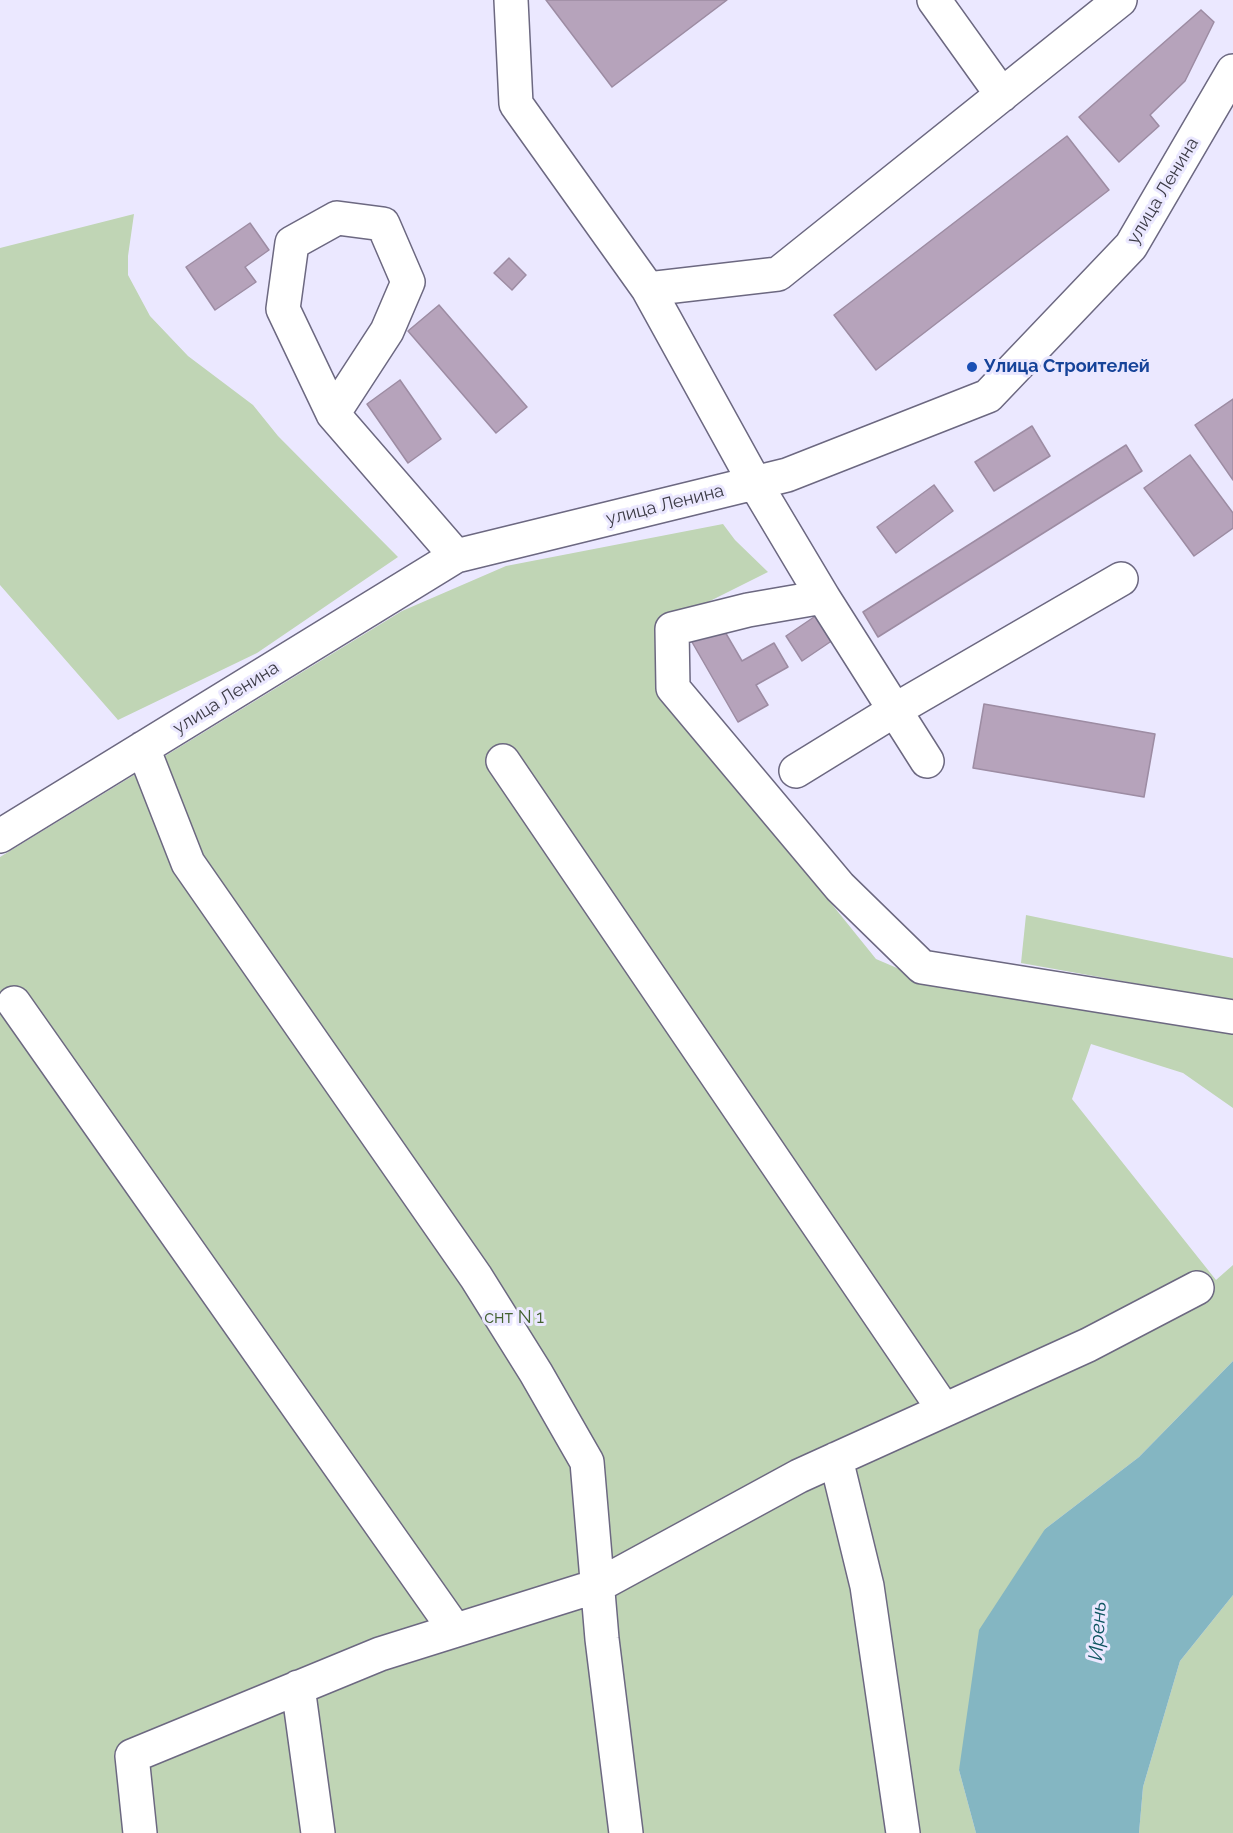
<!DOCTYPE html>
<meta charset="utf-8">
<style>
body{margin:0}
canvas{display:block;background:#ebe8ff}
</style>
<canvas width="1233" height="1833"></canvas>
<script>
const context = document.querySelector('canvas').getContext('2d');
context.lineJoin = 'round';
function fill(path, color) { context.fillStyle = color; context.fill(path, 'evenodd'); }
const poly = rows => new Path2D(rows.map(r => 'M' + r).join(''));
function trace(path, color, width, dash) { context.strokeStyle = color; context.lineWidth = width; context.lineCap = dash ? 'butt' : 'round'; context.setLineDash(dash || []); context.stroke(path); }
function drawText(font, color, halo, rows, align = 'center') {
  context.font = font + ' Raleway,sans-serif'; context.lineWidth = 6; context.setLineDash([]); context.textBaseline = 'middle'; context.strokeStyle = halo; context.fillStyle = color; for (const [text, x, y, turn = 0] of rows) {
    context.save(); context.translate(x, y); context.rotate((+turn || 0) * Math.PI / 180); context.textAlign = isNaN(turn) ? turn : align; if (halo) context.strokeText(text, 0, 0); context.fillText(text, 0, 0); context.restore();
  }
}
const green = poly([
 [134,214,128,256,128,275,150,316,188,356,253,405,278,436,398,557,257,653,118,720,0,585,0,248],
 [723,524,735,540,768,572,680,616,659,617,656,686,876,959,918,977,1233,1031,1233,1108,1183,1073,1091,1044,1072,1099,1216,1280,1233,1265,1233,1361,1139,1457,1045,1529,959,1770,976,1833,0,1833,0,857,402,611,506,566],
 [1026,915,1233,958,1233,1001,1021,963],
 [1233,1595,1233,1833,1139,1833,1143,1787,1180,1661]
]);
const water = poly([
 [1233,1361,1233,1595,1180,1661,1143,1787,1139,1833,976,1833,959,1770,979,1630,1045,1529,1139,1457]
]);
const building = poly([
 [546,0,727,0,612,87,546,0],
 [1201,10,1214,22,1185,81,1150,115,1159,126,1119,162,1079,117,1201,10],
 [1067,136,1109,190,876,370,834,315,1067,136],
 [250,223,269,250,245,267,256,282,215,310,186,267,250,223],
 [509,258,526,275,512,290,494,273,509,258],
 [439,305,527,407,496,433,408,331,439,305],
 [400,380,441,439,408,463,367,404,400,380],
 [1233,399,1233,480,1195,425,1233,399],
 [1032,426,1050,456,994,491,975,462,1032,426],
 [1126,445,1142,471,878,637,863,612,1126,445],
 [1190,455,1233,513,1233,528,1194,556,1144,488,1190,455],
 [934,485,953,511,896,553,877,527,934,485],
 [817,615,833,640,802,661,786,636,817,615],
 [721,625,742,661,774,643,788,667,756,685,768,705,738,722,692,642,721,625],
 [984,704,1155,734,1144,797,973,768,984,704]
]);
const minor = poly([
 [511,0,516,104,648,289,778,274,1120,0],
 [934,0,1002,95],
 [648,289,755,483,823,597,748,610,672,629,673,688,840,887,922,967,1233,1017],
 [333,414,387,331,408,282,383,224,337,218,292,243,283,309,333,414,456,556],
 [823,597,927,761],
 [143,748,188,863,476,1277,536,1373,587,1462,602,1639,626,1833],
 [503,761,944,1410],
 [796,771,895,710,1121,579],
 [0,836,456,556,787,475,988,396,1131,246,1233,71],
 [14,1003,455,1630],
 [836,1459,867,1586,903,1833],
 [298,1687,318,1833],
 [140,1833,132,1756,380,1654,597,1586,799,1476,1088,1345,1197,1288]
]);
const markers = [
 [972,367,6,"#1a4fb4"]
];
const streetNames = [
 ["улица Ленина",1163,191,-59],
 ["улица Ленина",665,505,-14],
 ["улица Ленина",226,698,-32]
];
const transitNames = [
 ["Улица Строителей",984,367]
];
const parkNames = [
 ["снт N 1",514,1318]
];
const waterNames = [
 ["Ирень",1098,1631,-86]
];
fill(green, '#c0d5b5');
fill(water, '#84b6c2');
fill(building, '#b6a3bb');
trace(building, '#9d8ca3', 1.5);
trace(minor, '#6c6881', 36);
trace(minor, '#fff', 33);
for (const [x, y, r, color] of markers) { const dot = new Path2D(); dot.arc(x, y, r, 0, 2 * Math.PI); context.fillStyle = color; context.fill(dot); trace(dot, '#ebe8ff', 2); }
drawText('18px', '#3c3b46', '#ebe8ff', streetNames);
drawText('bold 18px', '#164399', '#ebe8ff', transitNames, 'left');
drawText('18px', '#42612f', '#ebe8ff', parkNames);
drawText('italic 20px', '#0f5662', '#ebe8ff', waterNames);
</script>
